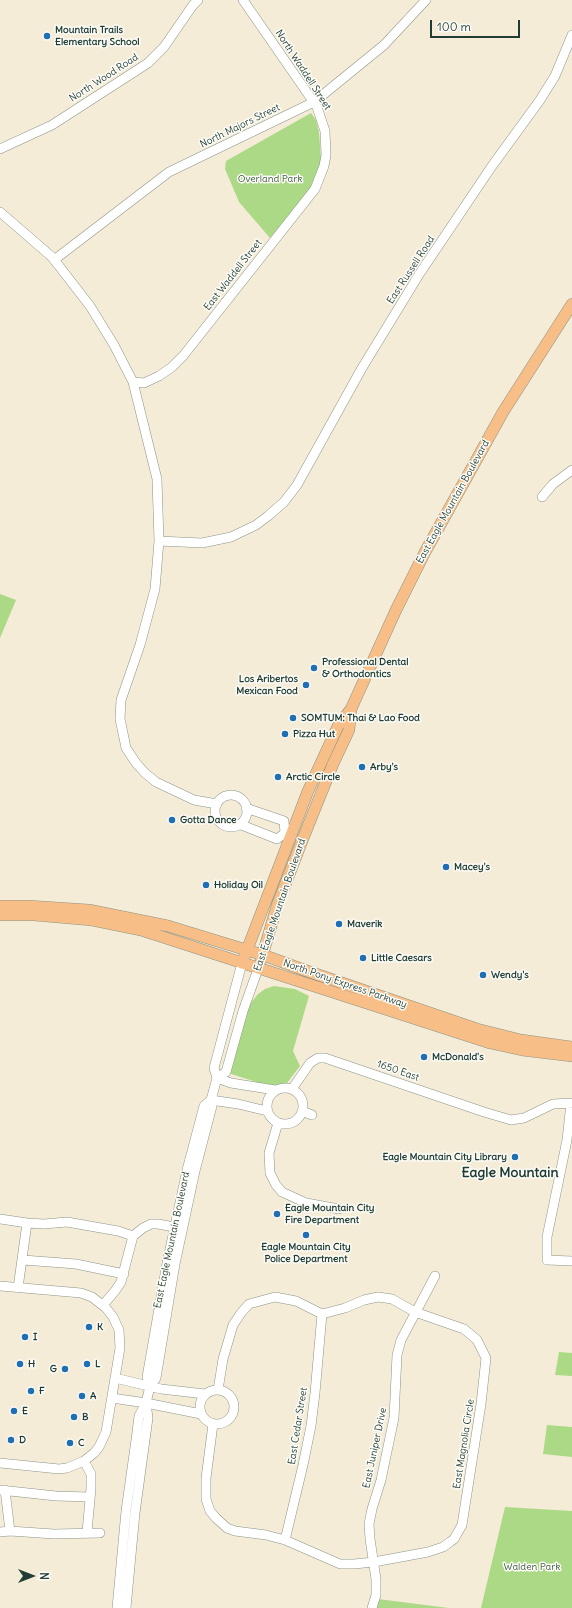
<!DOCTYPE html>
<style>
body{margin:0}
#map{position:relative;width:572px;height:1608px;overflow:hidden;background:#f5ecd8;font-family:Delius,sans-serif}
canvas{display:block}
.north{position:absolute;left:12px;top:1556px;width:40px;height:40px;-webkit-text-stroke:3px #fdfcf7;paint-order:stroke;rotate:90deg;font-size:11px;font-weight:700;line-height:16px;text-align:center;color:#1f3d34}
.north::after{content:'';display:block;margin:auto;width:14px;height:18px;background:#1f3d34;clip-path:polygon(50% 0,100% 100%,50% 72%,0 100%)}
.scale{position:absolute;left:430px;top:20px;width:90px;height:18px;box-sizing:border-box;border:2px solid #1f3d34;border-top:0;padding-left:5px;font-size:12px;line-height:14px;white-space:nowrap;color:#1f3d34;-webkit-text-stroke:3px #fdfcf7;paint-order:stroke}
</style>
<div id="map">
<canvas width="572" height="1608"></canvas>
<div class="north">N</div>
<div class="scale">100 m</div>
</div>
<script>
const context = document.querySelector('canvas').getContext('2d');
context.lineJoin = 'round';
function fill(path, color) { context.fillStyle = color; context.fill(path, 'evenodd'); }
const poly = rows => new Path2D(rows.map(r => 'M' + r).join(''));
function trace(path, color, width, dash) { context.strokeStyle = color; context.lineWidth = width; context.lineCap = dash ? 'butt' : 'round'; context.setLineDash(dash || []); context.stroke(path); }
function drawText(font, color, halo, rows, align = 'center') {
  context.font = font + ' Delius,sans-serif'; context.lineWidth = 3; context.setLineDash([]); context.textBaseline = 'middle'; context.strokeStyle = halo; context.fillStyle = color; for (const [text, x, y, turn = 0] of rows) {
    context.save(); context.translate(x, y); context.rotate((+turn || 0) * Math.PI / 180); context.textAlign = isNaN(turn) ? turn : align; if (halo) context.strokeText(text, 0, 0); context.fillText(text, 0, 0); context.restore();
  }
}
const green = poly([
 [311,113,316,120,319,132,321,160,317,175,309,190,270,238,239,202,225,169,226,161],
 [0,594,16,600,0,638],
 [274,986,295,989,309,996,293,1051,300,1066,287,1083,269,1086,228,1073,250,1004,258,994,265,989],
 [559,1352,572,1353,572,1376,555,1375],
 [547,1425,572,1427,572,1457,543,1454],
 [505,1507,572,1511,572,1608,481,1608],
 [378,1599,449,1608,375,1608]
]);
const minor = poly([
 [0,149,52,125,148,63,164,47,193,5,198,0],
 [0,212,52,257,90,306,114,345,133,382,157,479,159,541,155,589,140,645,121,700,120,719,124,738,126,748,136,763,145,773,156,782,194,800,217,804],
 [54,260,169,172,314,102,384,45,426,0],
 [133,382,144,383,159,376,172,367,183,356,315,189,324,166,326,155,325,131,317,107,243,0],
 [542,497,553,484,572,470],
 [159,541,202,543,231,537,256,525,268,516,284,502,297,485,362,368,420,273,492,166,540,100,555,76,572,35],
 '215 811a16 16 0 1 1 32 0a16 16 0 1 1-32 0Z',
 [246,808,284,821,285,833],
 [239,824,277,839,285,833],
 [217,1078,226,1072,243,1011,258,969],
 [217,1078,231,1083,275,1090],
 '267 1106a18 18 0 1 1 36 0a18 18 0 1 1-36 0Z',
 [292,1089,310,1063,318,1058,325,1058,484,1112,511,1120,524,1118,553,1104,572,1103],
 [211,1100,238,1104,267,1111],
 [571,1103,567,1140,547,1237,547,1260,572,1261],
 [302,1111,312,1115],
 [278,1123,269,1153,270,1173,276,1185,282,1192,306,1203,339,1209],
 [0,1219,27,1223,44,1224,67,1222,118,1231,133,1236],
 [23,1260,76,1264,124,1274],
 [0,1286,81,1293,92,1297,106,1308,113,1317,119,1330,120,1348,106,1432,99,1447,94,1453,84,1461,67,1468,59,1469,0,1463],
 [18,1288,27,1223],
 [103,1305,115,1291,121,1282,133,1236,143,1228,151,1224,158,1224,174,1227],
 [115,1378,161,1389,205,1394],
 [150,1386,147,1377,167,1263,187,1170,204,1106,211,1100],
 '200 1407a17 17 0 1 1 34 0a17 17 0 1 1-34 0Z',
 [112,1398,146,1403,201,1414],
 [213,1424,206,1478,206,1499,210,1511,216,1518,227,1528,235,1531,266,1535,285,1540,340,1564,354,1564,374,1562,428,1552,443,1547,450,1542,454,1539,462,1525,481,1404,486,1358,477,1340,464,1329,415,1312,392,1299,378,1297,364,1300,345,1308,322,1314,296,1301,275,1297,249,1304,241,1313,233,1325,223,1359,218,1390],
 [84,1461,91,1474,91,1488,87,1532],
 [0,1490,56,1496,89,1497],
 [5,1490,10,1531],
 [0,1532,10,1531,54,1534,100,1533],
 [285,1540,303,1465,311,1426,315,1393,322,1314],
 [117,1608,126,1511,136,1440,139,1416,146,1403],
 [126,1608,135,1513,148,1418,146,1403,150,1386,156,1378,175,1264,195,1171,212,1106,211,1100,217,1078,214,1068,242,963],
 [372,1608,376,1595,376,1579,370,1539,369,1524,372,1509,381,1480,394,1418,397,1355,401,1340,435,1276]
]);
const major = poly([
 [0,906,28,906,89,910,168,926,263,955,307,971,477,1029,521,1040,572,1047],
 [0,915,34,915,92,920,141,930,490,1043,522,1050,572,1056],
 [261,960,277,906,302,841,333,764,349,730,351,709],
 [242,963,308,791,338,726,351,709,396,610,425,552,468,475,503,412,572,304]
]);
const markers = [
 [47,36,4,"#1f6fb2"],
 [314,668,4,"#1f6fb2"],
 [306,685,4,"#1f6fb2"],
 [293,718,4,"#1f6fb2"],
 [285,734,4,"#1f6fb2"],
 [362,767,4,"#1f6fb2"],
 [278,777,4,"#1f6fb2"],
 [172,820,4,"#1f6fb2"],
 [446,867,4,"#1f6fb2"],
 [206,885,4,"#1f6fb2"],
 [339,924,4,"#1f6fb2"],
 [363,958,4,"#1f6fb2"],
 [483,975,4,"#1f6fb2"],
 [424,1057,4,"#1f6fb2"],
 [515,1157,4,"#1f6fb2"],
 [277,1214,4,"#1f6fb2"],
 [306,1235,4,"#1f6fb2"],
 [89,1327,4,"#1f6fb2"],
 [25,1337,4,"#1f6fb2"],
 [20,1364,4,"#1f6fb2"],
 [87,1364,4,"#1f6fb2"],
 [65,1369,4,"#1f6fb2"],
 [31,1391,4,"#1f6fb2"],
 [82,1396,4,"#1f6fb2"],
 [14,1411,4,"#1f6fb2"],
 [74,1417,4,"#1f6fb2"],
 [11,1440,4,"#1f6fb2"],
 [70,1443,4,"#1f6fb2"]
];
const poiNames = [
 ["Mountain Trails",55,30],
 ["Elementary School",55,42],
 ["Professional Dental",322,662],
 ["& Orthodontics",322,674],
 ["Los Aribertos",298,679,"right"],
 ["Mexican Food",298,691,"right"],
 ["SOMTUM: Thai & Lao Food",301,718],
 ["Pizza Hut",293,734],
 ["Arby's",370,767],
 ["Arctic Circle",286,777],
 ["Gotta Dance",180,820],
 ["Macey's",454,867],
 ["Holiday Oil",214,885],
 ["Maverik",347,924],
 ["Little Caesars",371,958],
 ["Wendy's",491,975],
 ["McDonald's",432,1057],
 ["Eagle Mountain City Library",507,1157,"right"],
 ["Eagle Mountain City",285,1208],
 ["Fire Department",285,1220],
 ["Eagle Mountain City",306,1247,"center"],
 ["Police Department",306,1259,"center"],
 ["K",97,1327],
 ["I",33,1337],
 ["H",28,1364],
 ["L",95,1364],
 ["G",57,1369,"right"],
 ["F",39,1391],
 ["A",90,1396],
 ["E",22,1411],
 ["B",82,1417],
 ["D",19,1440],
 ["C",78,1443]
];
const streetNames = [
 ["North Waddell Street",303,70,57],
 ["North Wood Road",104,78,-33],
 ["North Majors Street",240,126,-26],
 ["East Russell Road",411,270,-57],
 ["East Waddell Street",233,275,-52],
 ["East Eagle Mountain Boulevard",453,502,-61],
 ["East Eagle Mountain Boulevard",280,905,-71],
 ["North Pony Express Parkway",345,984,19],
 ["1650 East",398,1071,19],
 ["East Eagle Mountain Boulevard",172,1240,-78],
 ["East Cedar Street",298,1426,-81],
 ["East Magnolia Circle",464,1444,-81],
 ["East Juniper Drive",375,1448,-78]
];
const parkNames = [
 ["Overland Park",270,179],
 ["Walden Park",532,1567]
];
const districtNames = [
 ["Eagle Mountain",510,1173]
];
fill(green, '#acd985');
trace(minor, '#8a9486', 10);
trace(major, '#8a9486', 12);
trace(minor, '#fff', 9);
trace(major, '#f7be87', 11);
for (const [x, y, r, color] of markers) { const dot = new Path2D(); dot.arc(x, y, r, 0, 2 * Math.PI); context.fillStyle = color; context.fill(dot); trace(dot, '#fdfcf7', 1.5); }
drawText('bold 10px', '#1f3d34', '#fdfcf7', poiNames, 'left');
drawText('10px', '#1f3d34', '#fdfcf7', streetNames);
drawText('10px', '#3b5c44', '#fdfcf7', parkNames);
drawText('bold 14px', '#1f3d34', '#fdfcf7', districtNames);
</script>
